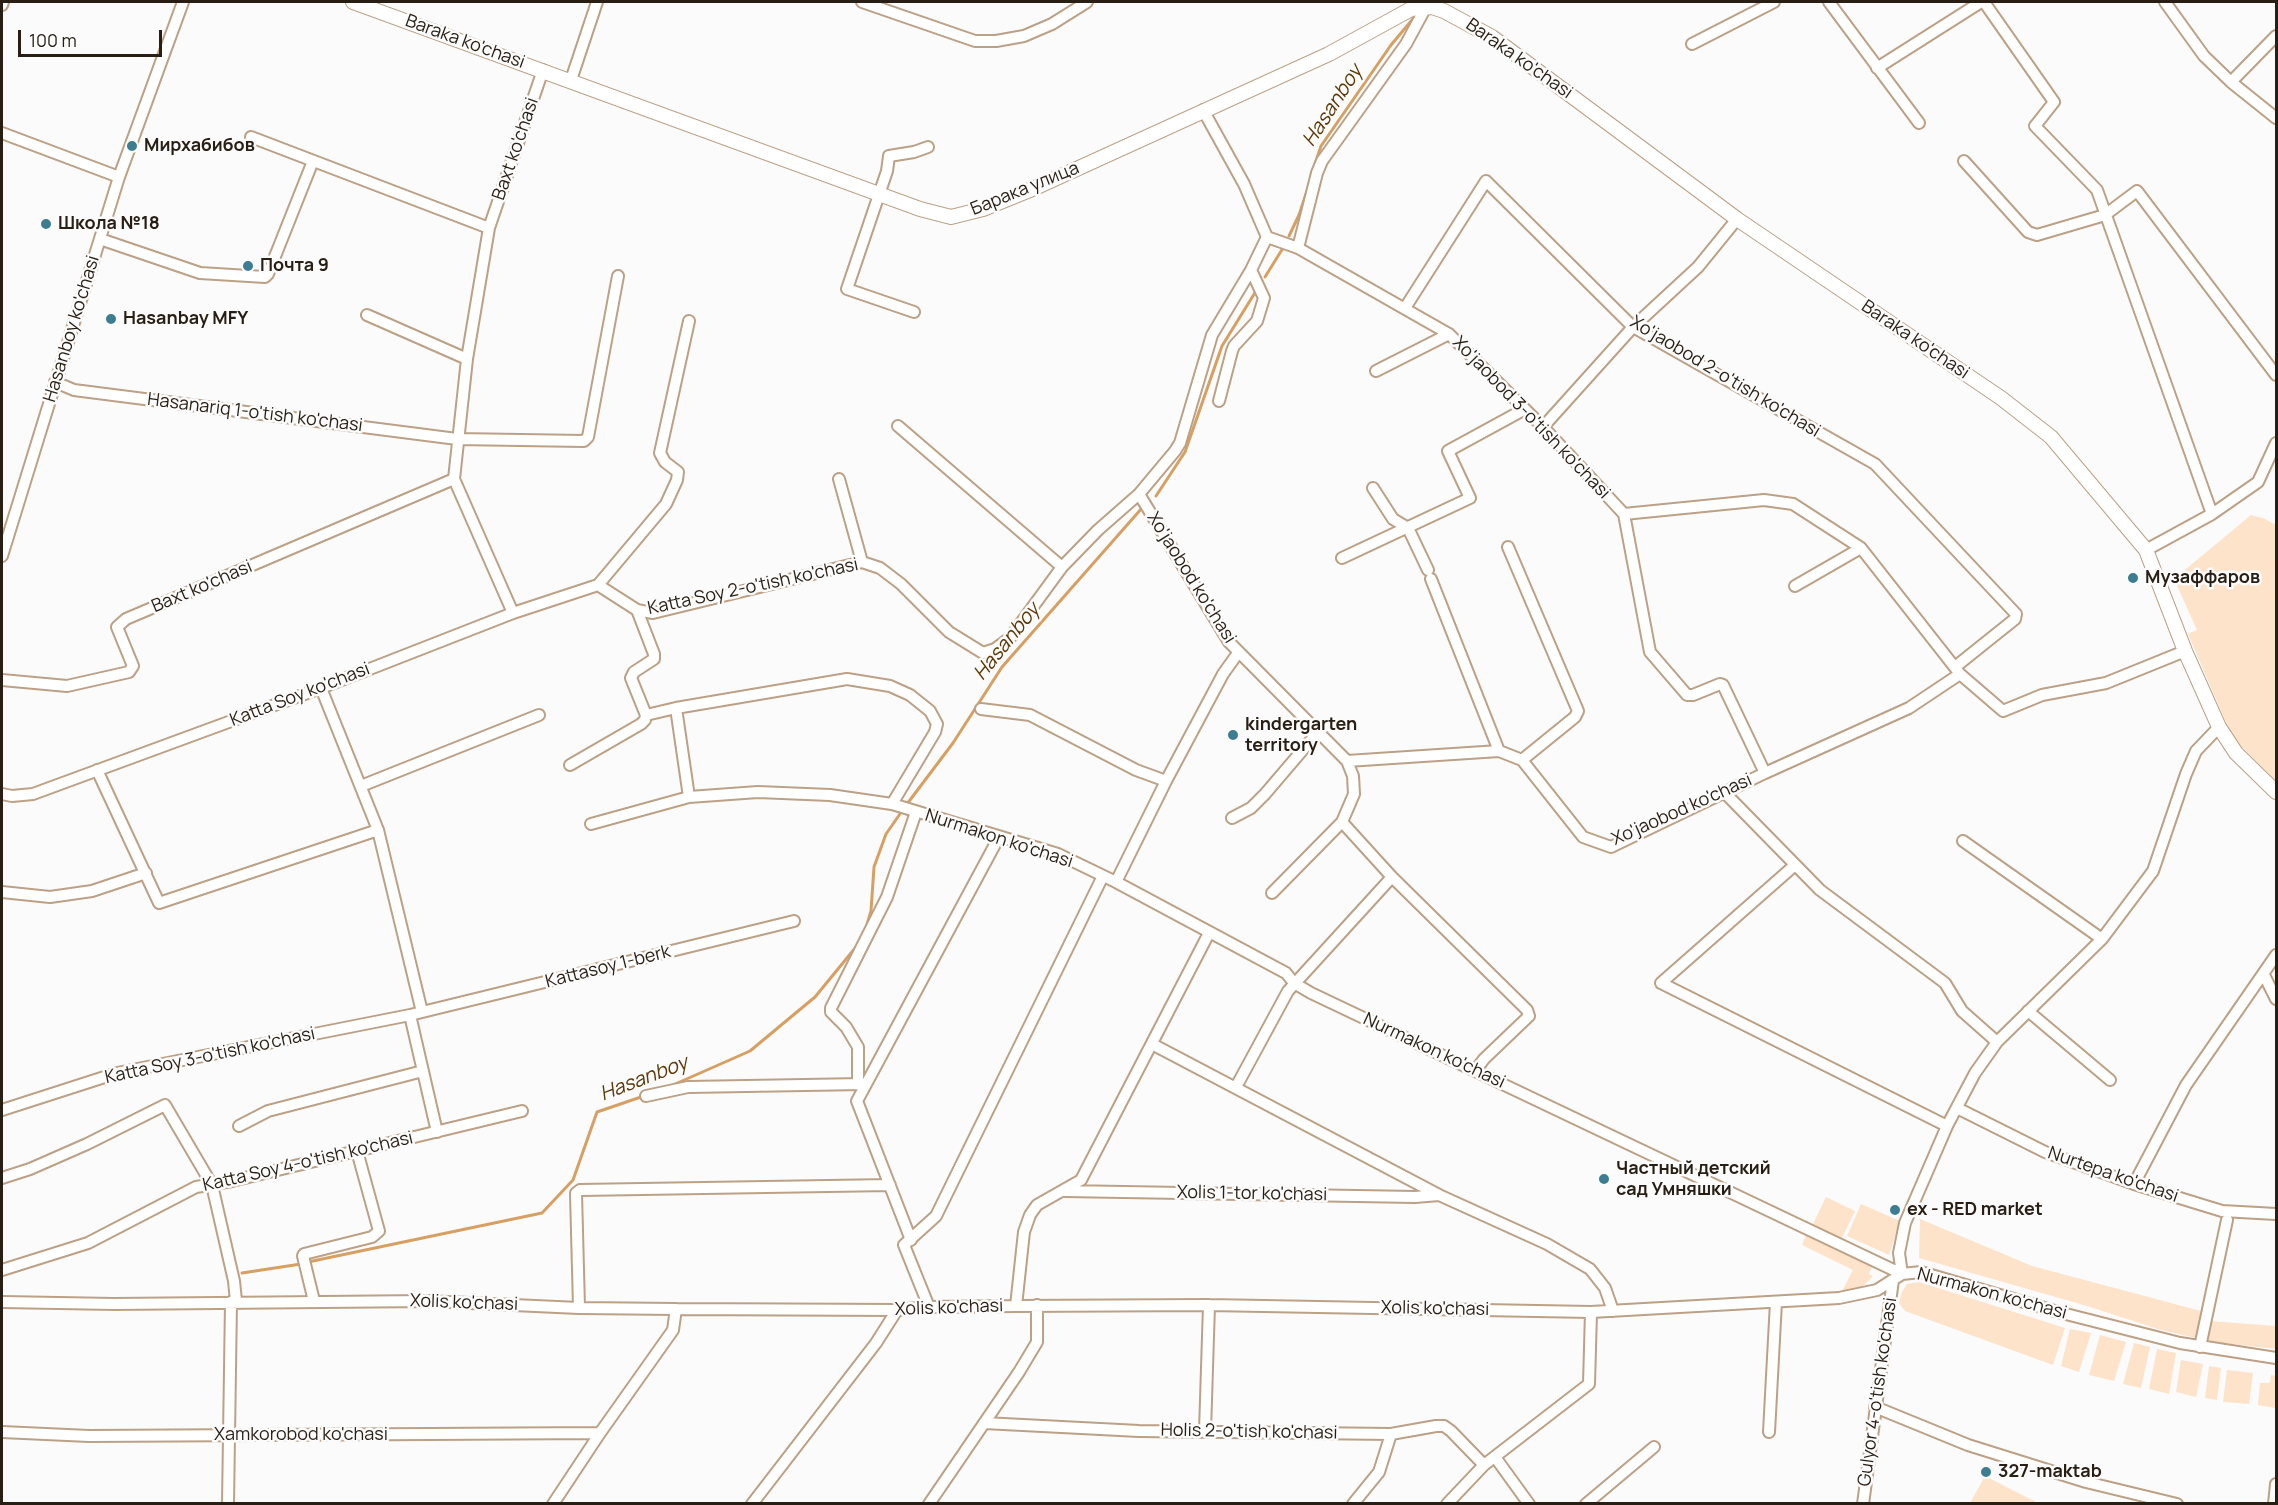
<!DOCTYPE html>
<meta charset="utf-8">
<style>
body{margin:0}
#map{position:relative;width:2278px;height:1505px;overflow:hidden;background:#fbfbfb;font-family:Manrope,sans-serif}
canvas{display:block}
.frame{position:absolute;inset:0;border:3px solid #281e13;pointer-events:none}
.scale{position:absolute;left:18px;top:30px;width:144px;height:27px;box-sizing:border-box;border:3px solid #281e13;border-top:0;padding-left:8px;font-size:18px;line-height:21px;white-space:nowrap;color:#281e13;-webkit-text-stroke:4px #fbfbfb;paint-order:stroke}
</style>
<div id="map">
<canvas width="2278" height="1505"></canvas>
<div class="frame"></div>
<div class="scale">100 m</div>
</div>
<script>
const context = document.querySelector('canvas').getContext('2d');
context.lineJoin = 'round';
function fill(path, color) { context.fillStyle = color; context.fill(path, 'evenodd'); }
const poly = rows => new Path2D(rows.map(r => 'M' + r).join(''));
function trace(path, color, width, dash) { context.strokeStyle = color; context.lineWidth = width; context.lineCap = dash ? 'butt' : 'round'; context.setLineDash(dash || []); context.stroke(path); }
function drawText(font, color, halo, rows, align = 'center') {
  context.font = font + ' Manrope,sans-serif'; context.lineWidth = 5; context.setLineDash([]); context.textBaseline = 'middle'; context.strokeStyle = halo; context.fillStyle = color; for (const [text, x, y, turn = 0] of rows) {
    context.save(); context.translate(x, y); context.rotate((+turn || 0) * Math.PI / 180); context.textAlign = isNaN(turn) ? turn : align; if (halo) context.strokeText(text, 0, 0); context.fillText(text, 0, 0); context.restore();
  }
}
const green = poly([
 [2251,515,2263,518,2276,525,2276,781,2236,741,2225,720,2188,634,2197,630,2174,579],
 [1826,1197,1855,1211,1841,1240,1812,1226],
 [1861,1204,1900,1221,1889,1255,1847,1236],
 [1920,1219,2032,1266,2201,1311,2196,1338,2161,1330,2087,1306,1919,1258],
 [1807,1232,1873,1264,1869,1274,1873,1276,1858,1291,1841,1293,1853,1270,1802,1245],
 [1919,1282,2065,1328,2053,1365,1905,1311,1899,1303,1902,1292,1907,1284],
 [2209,1321,2276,1326,2276,1349,2205,1341],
 [2070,1329,2091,1333,2079,1372,2061,1366],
 [2100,1335,2126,1342,2114,1381,2089,1375],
 [2134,1343,2150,1347,2141,1388,2123,1384],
 [2157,1349,2176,1353,2169,1394,2149,1389],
 [2181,1360,2203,1364,2196,1397,2176,1392],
 [2209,1366,2221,1368,2217,1400,2205,1398],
 [2227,1370,2253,1373,2249,1404,2223,1402],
 [2271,1375,2276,1376,2276,1408,2258,1405,2260,1383,2270,1383],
 [1985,1476,2038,1503,1970,1503]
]);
const stream = poly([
 [1315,164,1321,146,1391,45,1417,14],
 [1289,236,1299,215,1308,188],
 [1265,277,1283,248],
 [1156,496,1185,452,1222,346,1256,291],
 [907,804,953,743,1002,667,1142,508],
 [866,928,871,911,874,867,886,834,902,811],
 [673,1085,750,1051,815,997,856,947],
 [308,1262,542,1213,573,1180,597,1112,644,1096],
 [242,1273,301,1264]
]);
const minor = poly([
 [862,2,975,41,996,41,1024,36,1052,24,1087,2],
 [1829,2,1919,123],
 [1984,2,2054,102,2035,126,2097,190,2212,514],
 [2165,2,2204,56,2231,82,2276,118],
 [2,5,3,2],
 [1692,44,1774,2],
 [1877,68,1981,2],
 [571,80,597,2],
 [2231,82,2276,36],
 [2,133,119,177],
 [251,137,489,228],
 [1964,161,2028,232,2037,235,2105,215,2137,191,2276,375],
 [1267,237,1298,248,1449,334,1543,427,1624,514,1650,652,1687,695,1693,695,1720,684,1723,685,1765,773],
 [100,239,200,273,265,277,268,274,313,161],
 [1298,248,1317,173,1322,161,1406,44,1426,7],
 [1405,308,1486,181,1633,327,1875,464,2016,614,2015,619,1955,667],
 [914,312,847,289,887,171,889,156,914,152,928,147],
 [367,315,467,359],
 [1376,371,1449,334],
 [55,382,74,390,457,439,584,441,588,437,618,276],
 [1219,401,1232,351,1234,346,1257,321,1264,298,1251,270],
 [898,426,1062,567],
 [1543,427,1633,327,1698,267,1737,219],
 [839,479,862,562],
 [1373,488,1393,519,1408,528,1428,570],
 [1139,494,1229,642,1347,761,1353,776,1354,794,1342,822,1392,877,1527,1010,1529,1016,1484,1059,1475,1071],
 [1624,514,1764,500,1793,504,1861,548,1960,674,2003,711,2042,695,2106,683,2185,651],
 [1508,547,1578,711,1575,717,1522,760],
 [2146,550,2212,514,2258,482,2276,443],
 [2,556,119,177,183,2],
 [1342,558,1470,498,1448,451,1525,409],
 [1431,579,1499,751],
 [598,585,637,610,653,613,862,562,880,568,901,584,949,632,983,653,995,649,1010,638,1062,567,1098,530,1139,494,1175,451,1180,443,1212,335,1251,270,1267,237,1244,184,1203,110],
 [598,585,666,504,677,480,678,472,665,462,660,453,689,321],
 [1795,586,1861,548],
 [637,610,654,654,654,659,634,672,631,678,646,715,676,708,689,797],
 [513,613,454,479,467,359,489,228,543,70],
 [2,680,67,686,129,672,133,666,117,627,126,619,454,479],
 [321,688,378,830,422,1012],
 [676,708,847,679,890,686,910,695,930,711,937,724,935,732,892,804],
 [981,709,1030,715,1136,770,1166,781],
 [1347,761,1499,751,1522,760,1583,837,1611,847,1765,773,1909,708,1960,674],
 [570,765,641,724,645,720,646,715],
 [97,770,159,903,378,830],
 [361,786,539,715],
 [1724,792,1820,890,1945,983,1962,1011,1997,1042],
 [2,794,12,796,33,794,321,688,513,613,598,585],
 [1232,818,1251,808,1265,794,1318,732],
 [591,824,689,797,758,792,830,795,892,804,1058,854,1116,882,1286,973,1294,983,1311,993,1902,1274,1921,1272,2058,1312,2180,1343,2276,1358],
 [1963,841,2102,939],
 [1795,865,1661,983,1947,1126],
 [1116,882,1166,781,1223,674,1238,653],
 [2,892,50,897,92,891,146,873],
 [1272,893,1342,822],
 [2264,975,2276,999],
 [2028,1011,2110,1080],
 [410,1015,437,1132],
 [1152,1044,1439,1195],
 [858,1084,858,1047,846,1027,831,1012,831,1008,887,897,916,812],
 [1236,1087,1288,991,1392,877],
 [646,1096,688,1087,863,1084],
 [1957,1108,2045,1152,2134,1184,2222,1211,2276,1214],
 [2,1110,117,1073,410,1015,794,921],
 [239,1126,268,1111,423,1071],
 [2,1178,30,1169,87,1144,165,1105,212,1185,234,1281,236,1301],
 [2134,1184,2186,1085,2276,955],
 [1065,1191,1415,1197,1439,1195,1547,1244,1590,1269,1605,1288,1613,1311],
 [911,1240,857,1101,999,837],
 [2,1270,88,1243,196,1187,232,1181,522,1111],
 [1902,1274,1899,1253,1905,1223,1947,1126,1975,1073,1997,1042,2102,939,2153,871,2186,774,2196,751,2219,727],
 [314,1301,303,1256,304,1254,372,1237,379,1231,357,1151],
 [2,1302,114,1304,426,1301,579,1308,676,1309,897,1310,929,1307,1016,1306,1209,1305,1591,1312,1839,1298,1877,1290,1902,1274],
 [1016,1306,1024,1232,1030,1215,1037,1205,1081,1180,1209,933],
 [929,1307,904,1245,936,1216,1103,876],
 [579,1308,576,1193,580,1190,890,1185],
 [2200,1347,2227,1220],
 [1875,1407,1968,1445,2086,1482,2177,1504],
 [984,1423,1139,1431,1391,1434,1436,1426,1444,1426,1451,1431,1484,1465],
 [1205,1431,1209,1305],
 [2,1432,89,1436,600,1433],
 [1769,1432,1776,1302],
 [1495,1457,1529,1504],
 [228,1504,231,1302],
 [553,1504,600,1433,673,1330,676,1309],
 [752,1504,876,1343,897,1310],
 [929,1504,1019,1372,1037,1342,1037,1305],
 [1353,1504,1379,1472,1391,1434],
 [1447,1504,1484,1465,1589,1384,1591,1312],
 [1586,1504,1654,1447],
 [1863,1504,1893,1280],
 [2274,1504,2276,1484]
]);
const major = poly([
 [353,2,920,209,951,217,983,209,1037,187,1329,54,1411,9,1432,7,1444,11,1492,37,1737,219,2001,398,2051,437,2146,550,2185,651,2219,727,2236,753,2276,792]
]);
const markers = [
 [132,146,6,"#3d7d91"],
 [46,224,6,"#3d7d91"],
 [248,266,6,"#3d7d91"],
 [111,319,6,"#3d7d91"],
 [2133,578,6,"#3d7d91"],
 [1233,735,6,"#3d7d91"],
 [1604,1179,6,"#3d7d91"],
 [1895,1210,6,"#3d7d91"],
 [1986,1472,6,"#3d7d91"]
];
const streetNames = [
 ["Baraka ko'chasi",465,42,20],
 ["Baraka ko'chasi",1519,59,35],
 ["Baxt ko'chasi",516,149,-71],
 ["Барака улица",1025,189,-22],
 ["Hasanboy ko'chasi",72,329,-73],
 ["Baraka ko'chasi",1915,340,34],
 ["Xo'jaobod 2-o'tish ko'chasi",1725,377,31],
 ["Hasanariq 1-o'tish ko'chasi",255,413,7],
 ["Xo'jaobod 3-o'tish ko'chasi",1531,418,46],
 ["Xo'jaobod ko'chasi",1191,578,58],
 ["Baxt ko'chasi",202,587,-23],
 ["Katta Soy 2-o'tish ko'chasi",753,587,-12],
 ["Katta Soy ko'chasi",300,695,-21],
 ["Xo'jaobod ko'chasi",1682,810,-24],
 ["Nurmakon ko'chasi",999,839,18],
 ["Kattasoy 1-berk",608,967,-14],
 ["Nurmakon ko'chasi",1434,1051,25],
 ["Katta Soy 3-o'tish ko'chasi",210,1056,-12],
 ["Katta Soy 4-o'tish ko'chasi",308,1162,-13],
 ["Nurtepa ko'chasi",2113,1175,19],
 ["Xolis 1-tor ko'chasi",1252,1194,1],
 ["Nurmakon ko'chasi",1992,1294,15],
 ["Xolis ko'chasi",464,1303,2],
 ["Xolis ko'chasi",949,1308,-2],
 ["Xolis ko'chasi",1435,1309,1],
 ["Gulyor 4-o'tish ko'chasi",1878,1392,-82],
 ["Holis 2-o'tish ko'chasi",1249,1432,1],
 ["Xamkorobod ko'chasi",301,1435]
];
const poiNames = [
 ["Мирхабибов",144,146],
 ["Школа №18",58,224],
 ["Почта 9",260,266],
 ["Hasanbay MFY",123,319],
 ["Музаффаров",2145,578],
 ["kindergarten",1245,725],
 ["territory",1245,746],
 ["Частный детский",1616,1169],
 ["сад Умняшки",1616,1190],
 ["ex - RED market",1907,1210],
 ["327-maktab",1998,1472]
];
const waterNames = [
 ["Hasanboy",1333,106,-57],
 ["Hasanboy",1007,642,-51],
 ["Hasanboy",644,1079,-21]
];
fill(green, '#fde3c9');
trace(stream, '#d7a063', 3);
trace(minor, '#bca186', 14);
trace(major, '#bca186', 16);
trace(minor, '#fff', 10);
trace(major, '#fff', 14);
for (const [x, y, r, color] of markers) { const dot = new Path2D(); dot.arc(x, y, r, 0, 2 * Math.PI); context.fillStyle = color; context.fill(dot); trace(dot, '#fbfbfb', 2); }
drawText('18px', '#281e13', '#fbfbfb', streetNames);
drawText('bold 18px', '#281e13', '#fbfbfb', poiNames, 'left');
drawText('italic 20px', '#5d3806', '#fbfbfb', waterNames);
</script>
